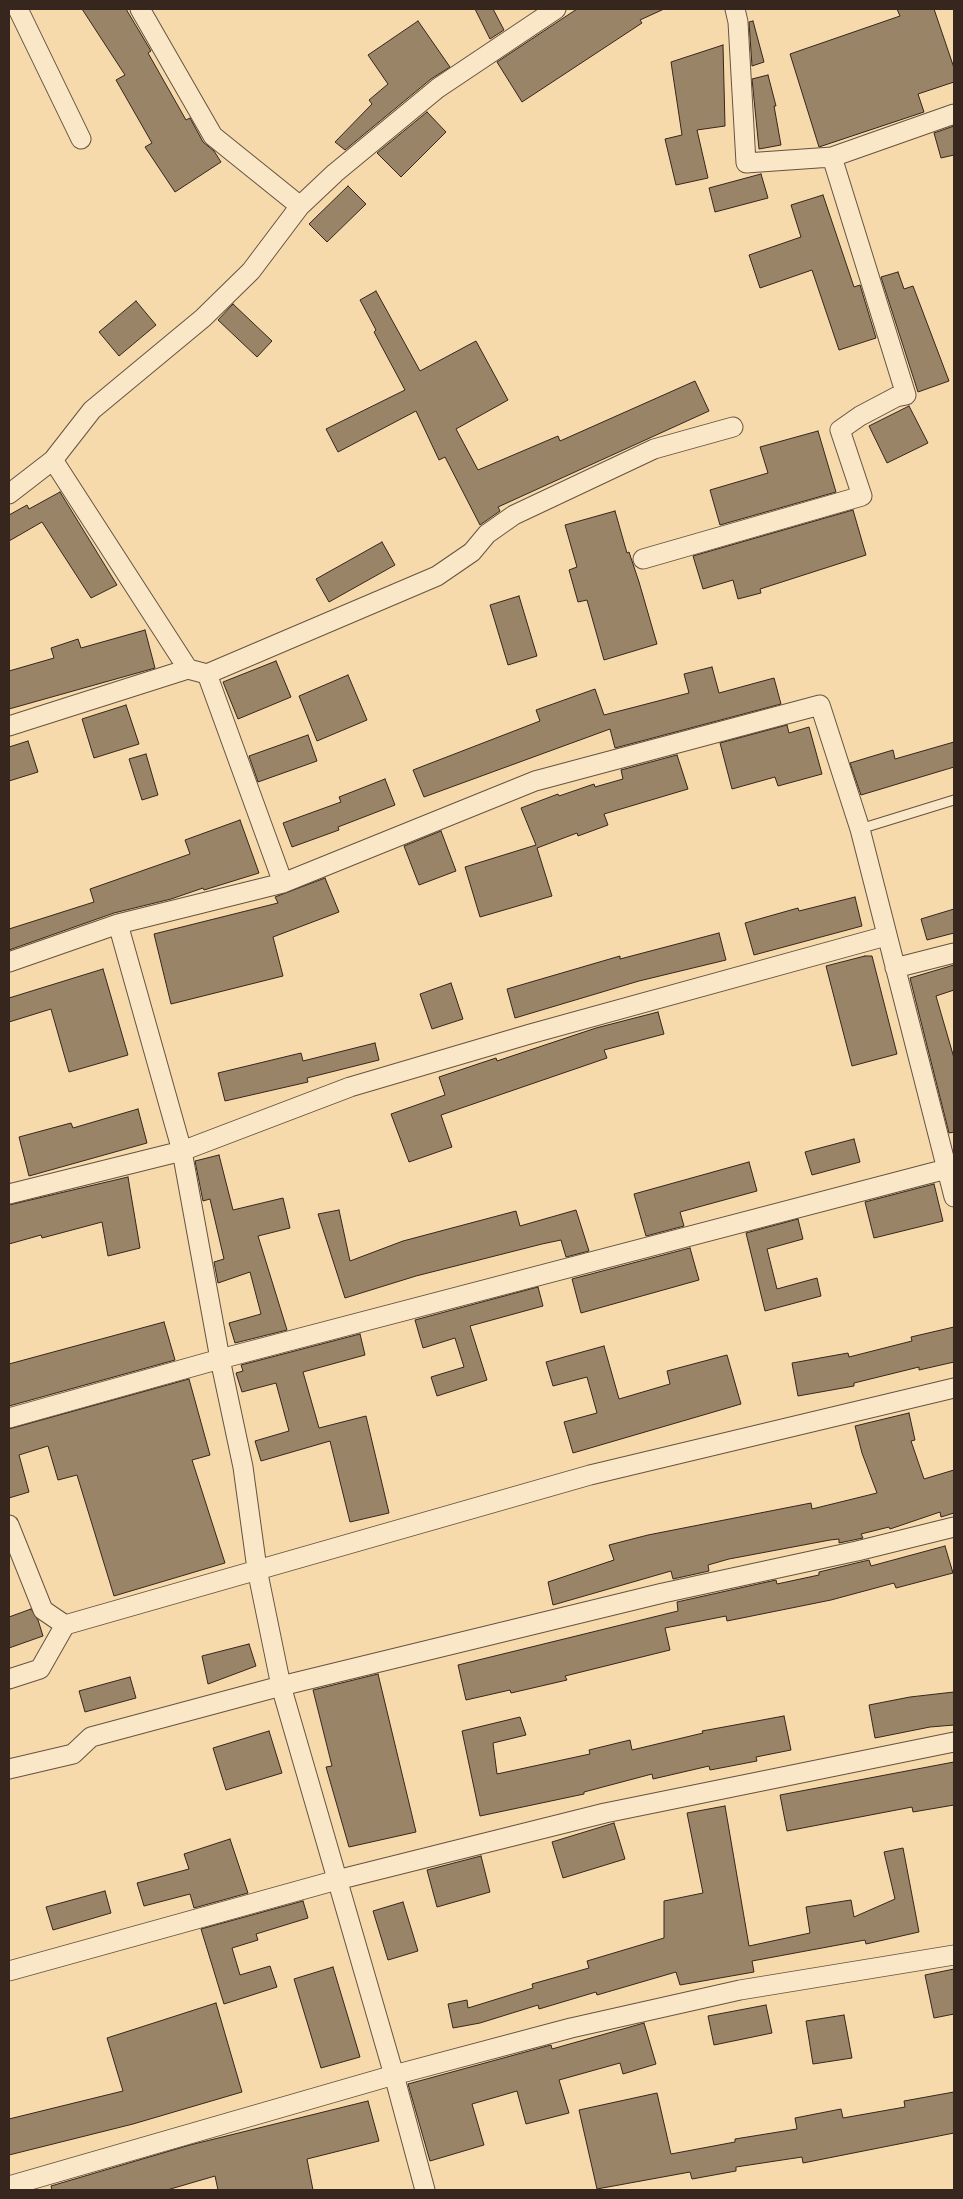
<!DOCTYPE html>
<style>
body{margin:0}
#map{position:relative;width:963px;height:2199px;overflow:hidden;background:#f6daab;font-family:"Gentium Book Plus",serif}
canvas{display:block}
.frame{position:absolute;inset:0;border:10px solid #36261d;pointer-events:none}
</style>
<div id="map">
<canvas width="963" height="2199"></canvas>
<div class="frame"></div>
</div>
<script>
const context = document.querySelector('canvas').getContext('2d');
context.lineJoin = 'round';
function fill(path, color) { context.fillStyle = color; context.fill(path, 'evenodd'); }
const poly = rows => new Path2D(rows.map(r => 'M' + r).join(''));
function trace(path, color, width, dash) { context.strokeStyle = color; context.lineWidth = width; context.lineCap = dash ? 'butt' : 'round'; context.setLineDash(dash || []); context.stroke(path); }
const building = poly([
 [82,9,126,9,151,51,148,53,186,120,190,118,203,142,214,151,221,162,175,192,145,147,152,143,116,80,125,75,82,9],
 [475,9,493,9,504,30,490,39,475,9],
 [577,9,664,9,640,20,642,23,522,102,497,62,577,9],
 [897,9,934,9,954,68,954,82,918,94,924,112,819,147,790,54,900,16,897,9],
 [418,21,450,67,431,79,345,150,335,142,372,104,369,100,388,84,368,55,418,21],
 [753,21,764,62,752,66,749,22,753,21],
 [723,45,725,126,697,130,708,178,676,185,665,139,682,135,671,62,723,45],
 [768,75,776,106,774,106,781,145,759,149,752,79,768,75],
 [427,112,446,132,401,177,377,153,427,112],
 [954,126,954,155,941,158,934,133,954,126],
 [761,174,768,198,715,212,709,188,761,174],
 [348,186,366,204,327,242,309,224,348,186],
 [823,195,854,287,860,285,876,338,839,350,812,270,760,288,749,255,801,237,791,205,823,195],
 [898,272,904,289,913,286,949,381,918,392,881,277,898,272],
 [376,291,420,371,476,341,508,400,456,429,478,470,558,436,560,441,695,381,709,411,498,507,500,511,480,525,445,457,439,460,416,411,338,452,326,429,405,390,374,332,376,330,360,300,376,291],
 [136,301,156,325,119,356,99,332,136,301],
 [233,304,272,341,257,357,218,320,233,304],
 [909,406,928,443,887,463,869,426,909,406],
 [818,431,836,492,720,525,710,490,768,473,760,447,818,431],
 [60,492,117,585,91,598,42,522,9,541,9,515,27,505,29,509,60,492],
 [853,510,866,555,760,589,761,593,738,599,733,580,703,589,693,556,853,510],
 [615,511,627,553,629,552,639,582,657,644,604,660,587,600,578,602,569,570,577,567,565,525,615,511],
 [382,542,395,565,329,602,316,579,382,542],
 [519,596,537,656,508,665,490,605,519,596],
 [145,630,155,668,9,709,9,671,54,658,51,648,78,639,81,648,145,630],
 [276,661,291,697,238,719,223,682,276,661],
 [712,667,719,693,774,678,781,704,615,748,610,729,424,797,413,770,540,721,536,710,595,689,604,715,689,693,684,674,712,667],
 [348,675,367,720,317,741,299,696,348,675],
 [126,705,139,744,94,758,82,719,126,705],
 [787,725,789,733,809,727,822,774,778,786,775,777,732,789,720,743,787,725],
 [308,735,317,761,258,782,249,756,308,735],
 [28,741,38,772,9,781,9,747,28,741],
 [954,742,954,767,861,795,850,763,893,750,895,759,954,742],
 [146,754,158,795,142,800,129,759,146,754],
 [677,755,688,789,604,814,608,825,578,836,577,833,537,848,552,896,480,917,465,867,536,845,521,808,558,794,559,796,594,784,595,787,623,779,621,770,677,755],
 [385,779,395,805,338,827,339,830,292,847,283,823,341,802,339,797,385,779],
 [240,820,259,873,204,890,203,888,171,899,114,913,9,950,9,929,94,902,90,889,190,854,185,840,240,820],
 [441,831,456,871,419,885,404,846,441,831],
 [325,878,339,912,273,937,283,976,171,1004,154,934,278,903,275,897,325,878],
 [855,897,862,926,754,955,745,923,798,908,799,911,855,897],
 [954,909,954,933,927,940,921,919,954,909],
 [719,933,726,960,639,981,515,1018,507,989,620,956,620,959,719,933],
 [865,956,872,956,897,1054,852,1066,826,966,865,956],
 [954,965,954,990,936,996,954,1058,954,1132,949,1133,910,978,954,965],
 [103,969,128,1055,69,1072,51,1009,9,1022,9,998,103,969],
 [451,983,463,1019,432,1029,420,994,451,983],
 [658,1012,664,1034,604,1050,607,1058,441,1115,452,1147,409,1162,391,1114,445,1095,439,1077,496,1058,497,1061,596,1028,658,1012],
 [375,1043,379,1060,307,1078,308,1082,225,1101,218,1073,301,1053,303,1061,375,1043],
 [138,1109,147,1143,29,1176,19,1137,71,1123,73,1128,138,1109],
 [854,1139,860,1162,812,1175,805,1152,854,1139],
 [219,1155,233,1210,283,1198,290,1228,258,1236,287,1330,235,1343,229,1323,261,1314,250,1272,218,1283,214,1262,224,1259,210,1199,203,1201,195,1161,219,1155],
 [749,1162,757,1191,680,1212,684,1226,646,1236,634,1194,749,1162],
 [128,1177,140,1248,108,1256,102,1222,42,1238,41,1235,9,1244,9,1205,128,1177],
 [934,1184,943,1221,874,1238,865,1202,934,1184],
 [339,1210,350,1261,403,1241,516,1211,520,1226,576,1210,589,1251,566,1257,561,1240,542,1244,416,1276,345,1298,318,1214,339,1210],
 [798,1219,803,1239,767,1249,777,1289,817,1278,821,1296,765,1311,746,1233,798,1219],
 [690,1248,699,1280,581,1313,572,1279,690,1248],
 [538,1287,543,1306,470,1326,487,1380,437,1396,431,1377,464,1367,455,1338,423,1348,415,1320,538,1287],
 [164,1322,175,1360,9,1406,9,1364,164,1322],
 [954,1327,954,1362,919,1370,919,1367,854,1383,854,1386,798,1396,792,1363,848,1353,849,1357,912,1341,911,1337,954,1327],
 [360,1334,365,1355,303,1372,319,1428,366,1416,389,1513,350,1522,330,1441,261,1461,255,1441,289,1431,276,1383,242,1392,236,1373,243,1371,241,1365,360,1334],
 [604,1346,619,1399,670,1384,667,1371,727,1355,741,1404,573,1453,564,1422,597,1413,587,1377,553,1386,546,1362,604,1346],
 [189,1379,210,1455,192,1460,225,1563,114,1596,77,1475,58,1480,48,1446,19,1455,29,1492,9,1498,9,1429,189,1379],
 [909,1413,915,1440,911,1441,924,1479,954,1470,954,1513,941,1517,940,1512,890,1529,889,1527,861,1534,863,1538,839,1543,839,1539,830,1540,729,1559,708,1565,709,1571,673,1579,671,1571,553,1605,548,1582,614,1560,609,1545,648,1535,811,1503,812,1509,877,1493,862,1453,855,1426,909,1413],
 [945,1546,953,1573,896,1588,894,1583,831,1600,727,1621,726,1616,665,1628,670,1650,565,1676,567,1680,511,1693,510,1690,466,1700,458,1665,678,1611,677,1602,776,1580,777,1584,819,1575,819,1572,869,1560,871,1566,945,1546],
 [31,1609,38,1620,43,1636,9,1648,9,1617,31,1609],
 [249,1644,256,1666,208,1684,202,1656,249,1644],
 [378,1674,416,1832,349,1847,326,1767,332,1766,313,1690,378,1674],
 [130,1677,136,1698,85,1712,79,1691,130,1677],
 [954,1692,954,1725,930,1727,875,1738,869,1705,910,1697,954,1692],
 [784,1716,791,1750,756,1757,757,1761,710,1770,709,1766,653,1779,652,1774,584,1792,584,1794,480,1816,462,1731,520,1717,526,1735,493,1743,497,1774,590,1754,589,1750,630,1740,632,1750,703,1733,702,1731,784,1716],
 [269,1731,282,1773,226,1790,213,1748,269,1731],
 [954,1762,954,1805,913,1812,912,1807,787,1831,780,1795,954,1762],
 [725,1806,749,1946,810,1933,806,1907,851,1900,854,1917,895,1899,884,1852,903,1848,919,1932,866,1944,865,1940,752,1961,754,1972,680,1985,676,1972,597,1995,596,1992,539,2009,538,2005,480,2023,453,2028,448,2004,467,2000,468,2008,533,1988,532,1984,589,1968,587,1961,664,1938,664,1901,703,1893,687,1813,725,1806],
 [614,1823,625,1859,563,1878,552,1842,614,1823],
 [230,1839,248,1893,194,1908,190,1894,144,1906,137,1883,189,1869,184,1854,230,1839],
 [481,1856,490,1892,437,1907,427,1870,481,1856],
 [105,1891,111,1913,53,1930,46,1907,105,1891],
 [303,1901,308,1918,256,1934,258,1940,232,1948,240,1975,270,1966,277,1987,224,2004,201,1929,303,1901],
 [403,1902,418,1951,388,1960,373,1911,403,1902],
 [333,1967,360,2057,321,2068,294,1979,333,1967],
 [954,1969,954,2014,934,2018,925,1975,954,1969],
 [216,2003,242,2092,133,2124,9,2155,9,2119,123,2091,107,2038,216,2003],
 [766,2005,772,2033,714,2045,708,2016,766,2005],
 [844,2015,852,2058,813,2064,806,2021,844,2015],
 [644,2023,656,2064,623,2074,620,2063,559,2080,569,2113,526,2124,517,2091,472,2104,484,2145,430,2161,408,2084,551,2045,552,2049,644,2023],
 [954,2092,954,2133,803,2163,802,2157,736,2167,736,2171,692,2179,690,2172,597,2189,579,2110,657,2093,671,2154,735,2142,735,2139,797,2129,795,2118,841,2109,843,2118,905,2107,904,2101,954,2092],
 [368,2101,379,2141,307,2159,313,2190,218,2190,215,2176,167,2190,52,2190,51,2186,190,2145,368,2101]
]);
const service = poly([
 [860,829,954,800]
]);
const minor = poly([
 [18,9,81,139],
 [140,9,213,136,300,206],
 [735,9,738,22,746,163,832,157],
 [53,460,188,669],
 [9,494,53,460,92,410,203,318,251,271,300,206,335,173,438,88,556,9],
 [643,559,862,496,840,430,860,416,896,397,906,395,832,157,954,114],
 [207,674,437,576,472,552,487,534,514,515,654,449,733,427],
 [9,726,188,669,207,674,283,883],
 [118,924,182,1151,220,1359,243,1467,257,1569,281,1686,394,2075,425,2190],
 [9,962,118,924,283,883,535,781,820,705,860,829,954,1197],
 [895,968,954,953],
 [9,1194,182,1151,350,1087,530,1034,886,936],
 [9,1418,220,1359,954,1167],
 [9,1525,43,1610,65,1625],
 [9,1679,40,1669,65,1625,590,1475,954,1388],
 [9,1769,73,1754,91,1737,281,1686,663,1593,857,1551,954,1527],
 [9,1971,337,1880,605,1813,954,1742],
 [9,2186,394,2075,571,2028,740,1990,954,1955]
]);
fill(building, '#9a8467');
trace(building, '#36261d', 1);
trace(service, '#665340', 11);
trace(minor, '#665340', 21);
trace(service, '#f9e7c8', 9);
trace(minor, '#f9e7c8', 19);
</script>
